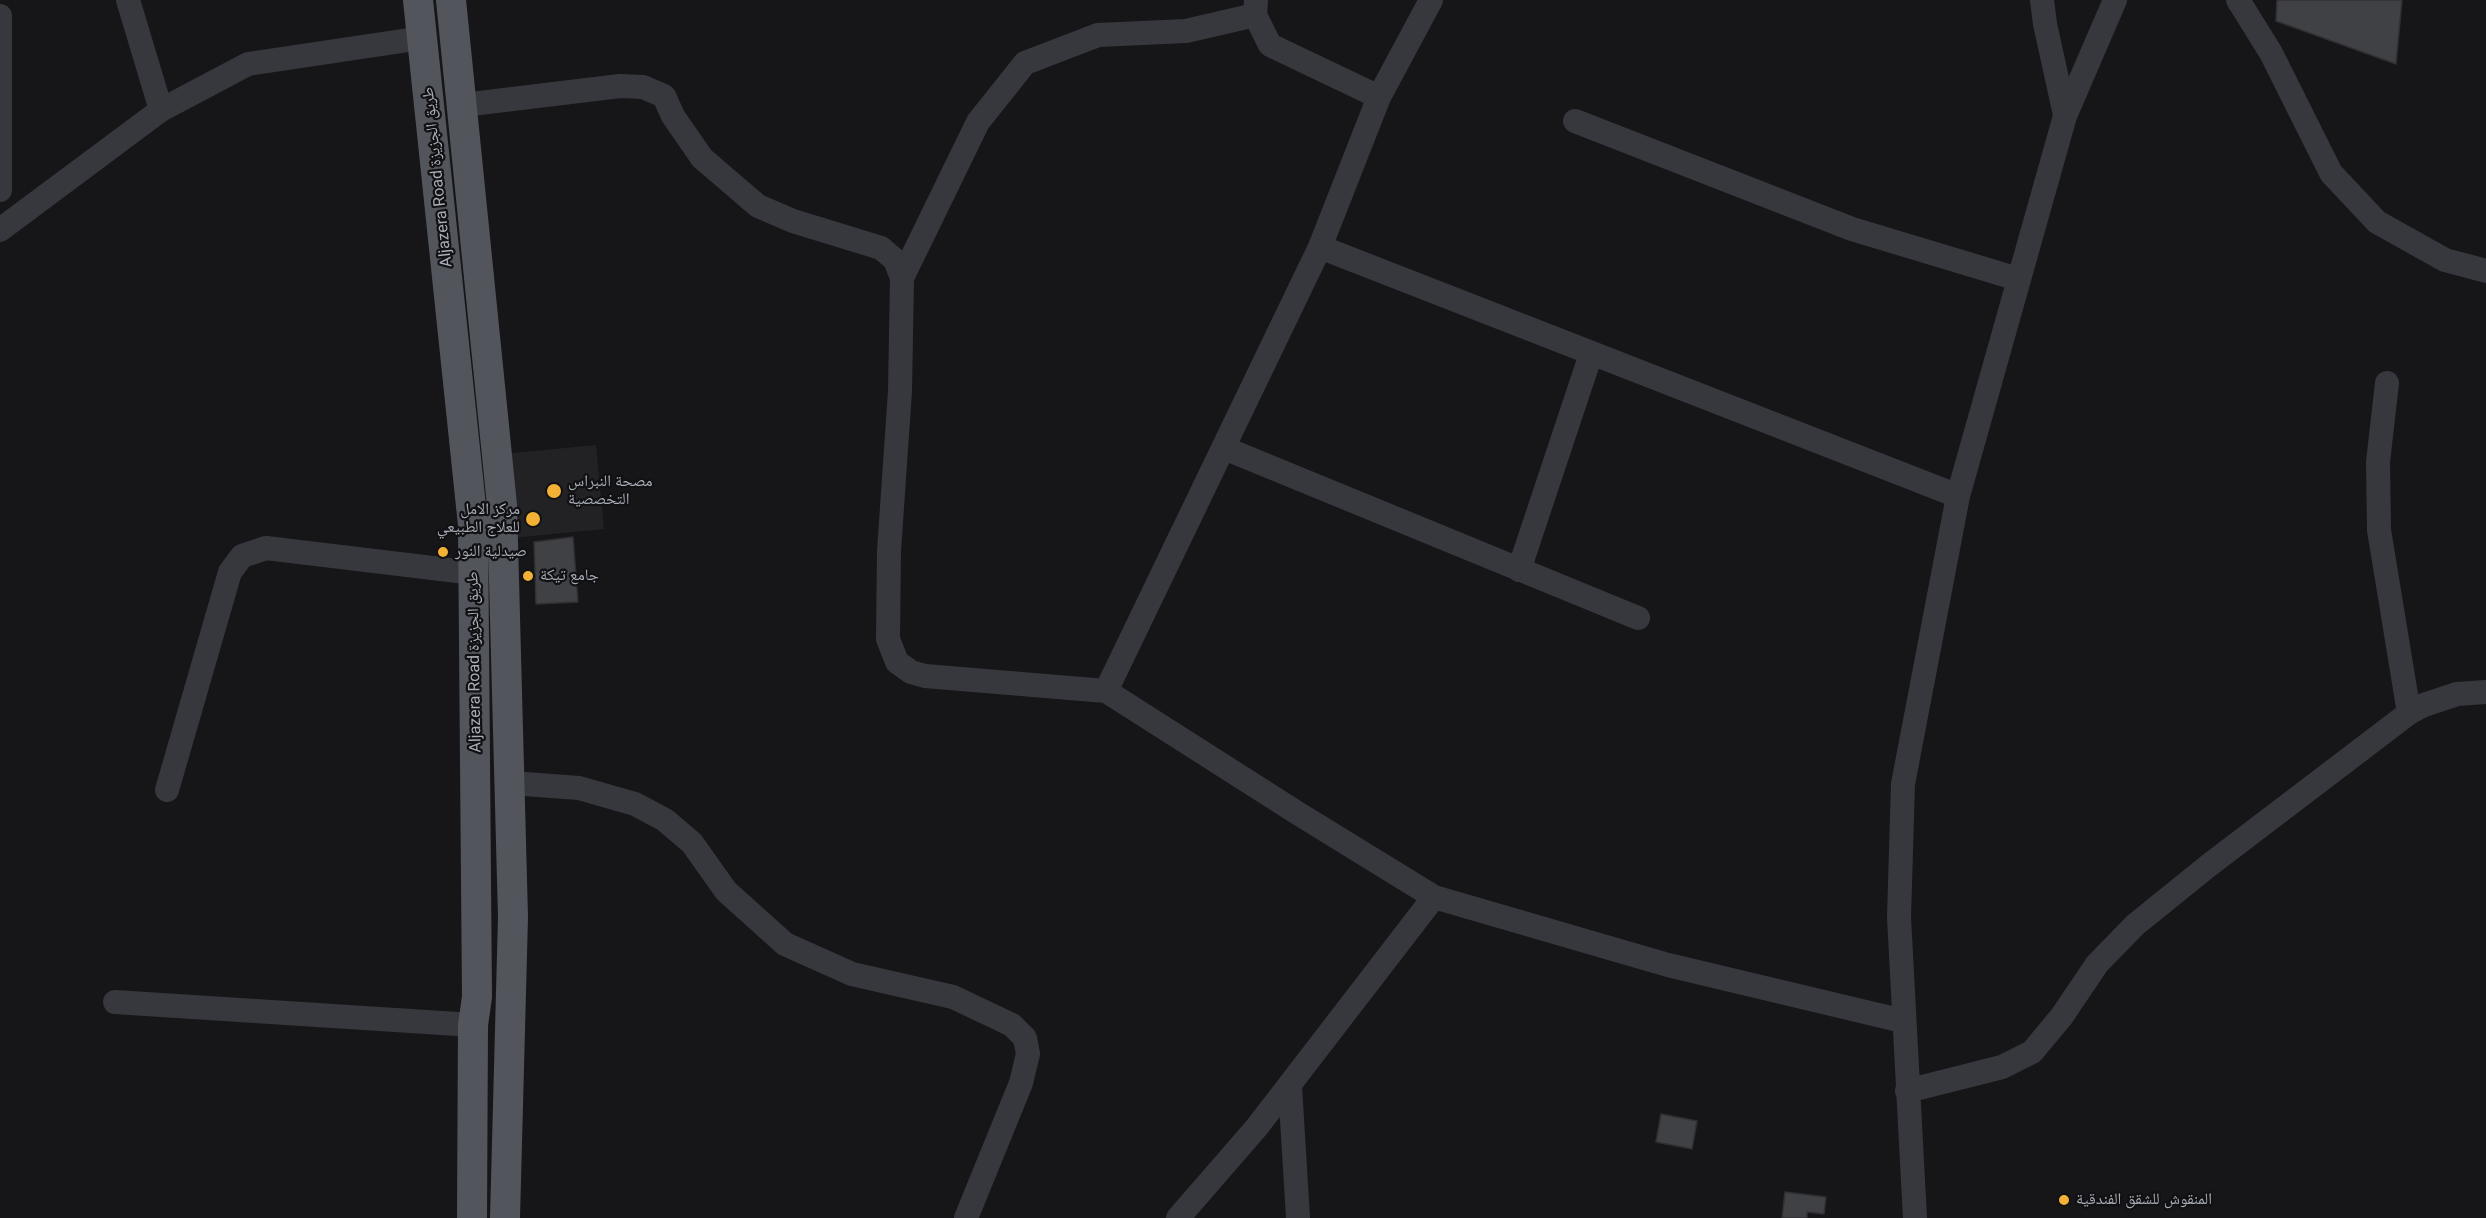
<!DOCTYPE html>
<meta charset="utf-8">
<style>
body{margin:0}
canvas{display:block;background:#161618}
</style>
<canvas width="2486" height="1218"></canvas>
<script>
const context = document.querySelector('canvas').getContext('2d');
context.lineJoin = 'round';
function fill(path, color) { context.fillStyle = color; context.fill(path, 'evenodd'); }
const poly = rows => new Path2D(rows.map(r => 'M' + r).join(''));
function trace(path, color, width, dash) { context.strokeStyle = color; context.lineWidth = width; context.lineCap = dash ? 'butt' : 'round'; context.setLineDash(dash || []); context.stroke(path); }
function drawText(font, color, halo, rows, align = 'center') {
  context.font = font + ' Roboto,"Noto Naskh Arabic",sans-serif'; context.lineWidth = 4.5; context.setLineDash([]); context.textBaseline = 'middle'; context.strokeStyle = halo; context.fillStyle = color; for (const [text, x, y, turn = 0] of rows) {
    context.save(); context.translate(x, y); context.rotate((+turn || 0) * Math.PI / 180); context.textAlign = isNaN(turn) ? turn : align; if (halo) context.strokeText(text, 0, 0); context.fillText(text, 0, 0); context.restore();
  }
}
const built = poly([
 [596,445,604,529,511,538,503,454]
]);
const building = poly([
 [2277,0,2402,0,2396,64,2276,21,2277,0],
 [573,537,578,602,536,604,534,542,573,537],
 [1661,1114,1697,1121,1692,1149,1656,1142,1661,1114],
 [1785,1192,1826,1197,1824,1214,1807,1212,1807,1218,1782,1218,1785,1192]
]);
const minor = poly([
 [128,0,161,110],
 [2042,0,2045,24,2065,115],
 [2238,0,2271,53,2331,173,2377,222,2445,260,2486,271],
 [1256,1,1255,15,1270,45,1379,97],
 [0,16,0,190],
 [463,105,620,86,643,87,664,96,673,116,702,158,758,206,793,221,881,248,895,260,902,278,900,391,889,551,888,639,897,662,911,672,925,676,1106,691,1299,814,1434,897,1668,965,1903,1021],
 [1575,121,1852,229,2018,279],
 [0,230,161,110,248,64,422,38],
 [1320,247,1958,496],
 [902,278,978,122,1025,63,1098,35,1186,31,1255,15],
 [2387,383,2378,462,2379,530,2409,713],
 [1224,448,1638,618],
 [1519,570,1591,354],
 [1106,691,1320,247,1379,97,1431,0],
 [511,783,579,788,635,804,665,820,692,843,726,891,785,944,852,974,953,997,1012,1025,1025,1038,1028,1054,1021,1083,966,1218],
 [167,790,230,572,242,556,266,548,474,573],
 [115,1002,473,1025],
 [1290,1086,1298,1218],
 [1907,1091,2002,1067,2032,1052,2062,1016,2097,964,2135,925,2208,866,2409,713,2424,705,2457,694,2486,692],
 [1178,1218,1257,1127,1434,897],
 [1915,1218,1899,917,1903,784,1958,496,2065,116,2115,0]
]);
const major = poly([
 [418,0,473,525,477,997,473,1025,472,1218],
 [451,0,502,505,513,917,505,1218]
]);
const markers = [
 [554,491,8,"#f2b134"],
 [533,519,8,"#f2b134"],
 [443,552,6,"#f2b134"],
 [528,576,6,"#f2b134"],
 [2064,1200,6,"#f2b134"]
];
const streetNames = [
 ["Aljazera Road طريق الجزيزة",438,177,-96],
 ["Aljazera Road طريق الجزيزة",475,662,-91]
];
const poiNames = [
 ["مصحة النبراس",568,482],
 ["التخصصية",568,500],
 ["مركز الامل",520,510,"right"],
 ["للعلاج الطبيعي",520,528,"right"],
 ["صيدلية النور",455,552],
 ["جامع تيكة",540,576],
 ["المنقوش للشقق الفندقية",2076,1200]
];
fill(built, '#222225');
fill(building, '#404145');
trace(building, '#303034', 1.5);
trace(minor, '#37383d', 24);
trace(major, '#53555c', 30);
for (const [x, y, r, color] of markers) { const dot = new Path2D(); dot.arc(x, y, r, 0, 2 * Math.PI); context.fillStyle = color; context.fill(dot); trace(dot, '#111113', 2); }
drawText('16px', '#a8adb8', '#111113', streetNames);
drawText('16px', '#a8adb8', '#111113', poiNames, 'left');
</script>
